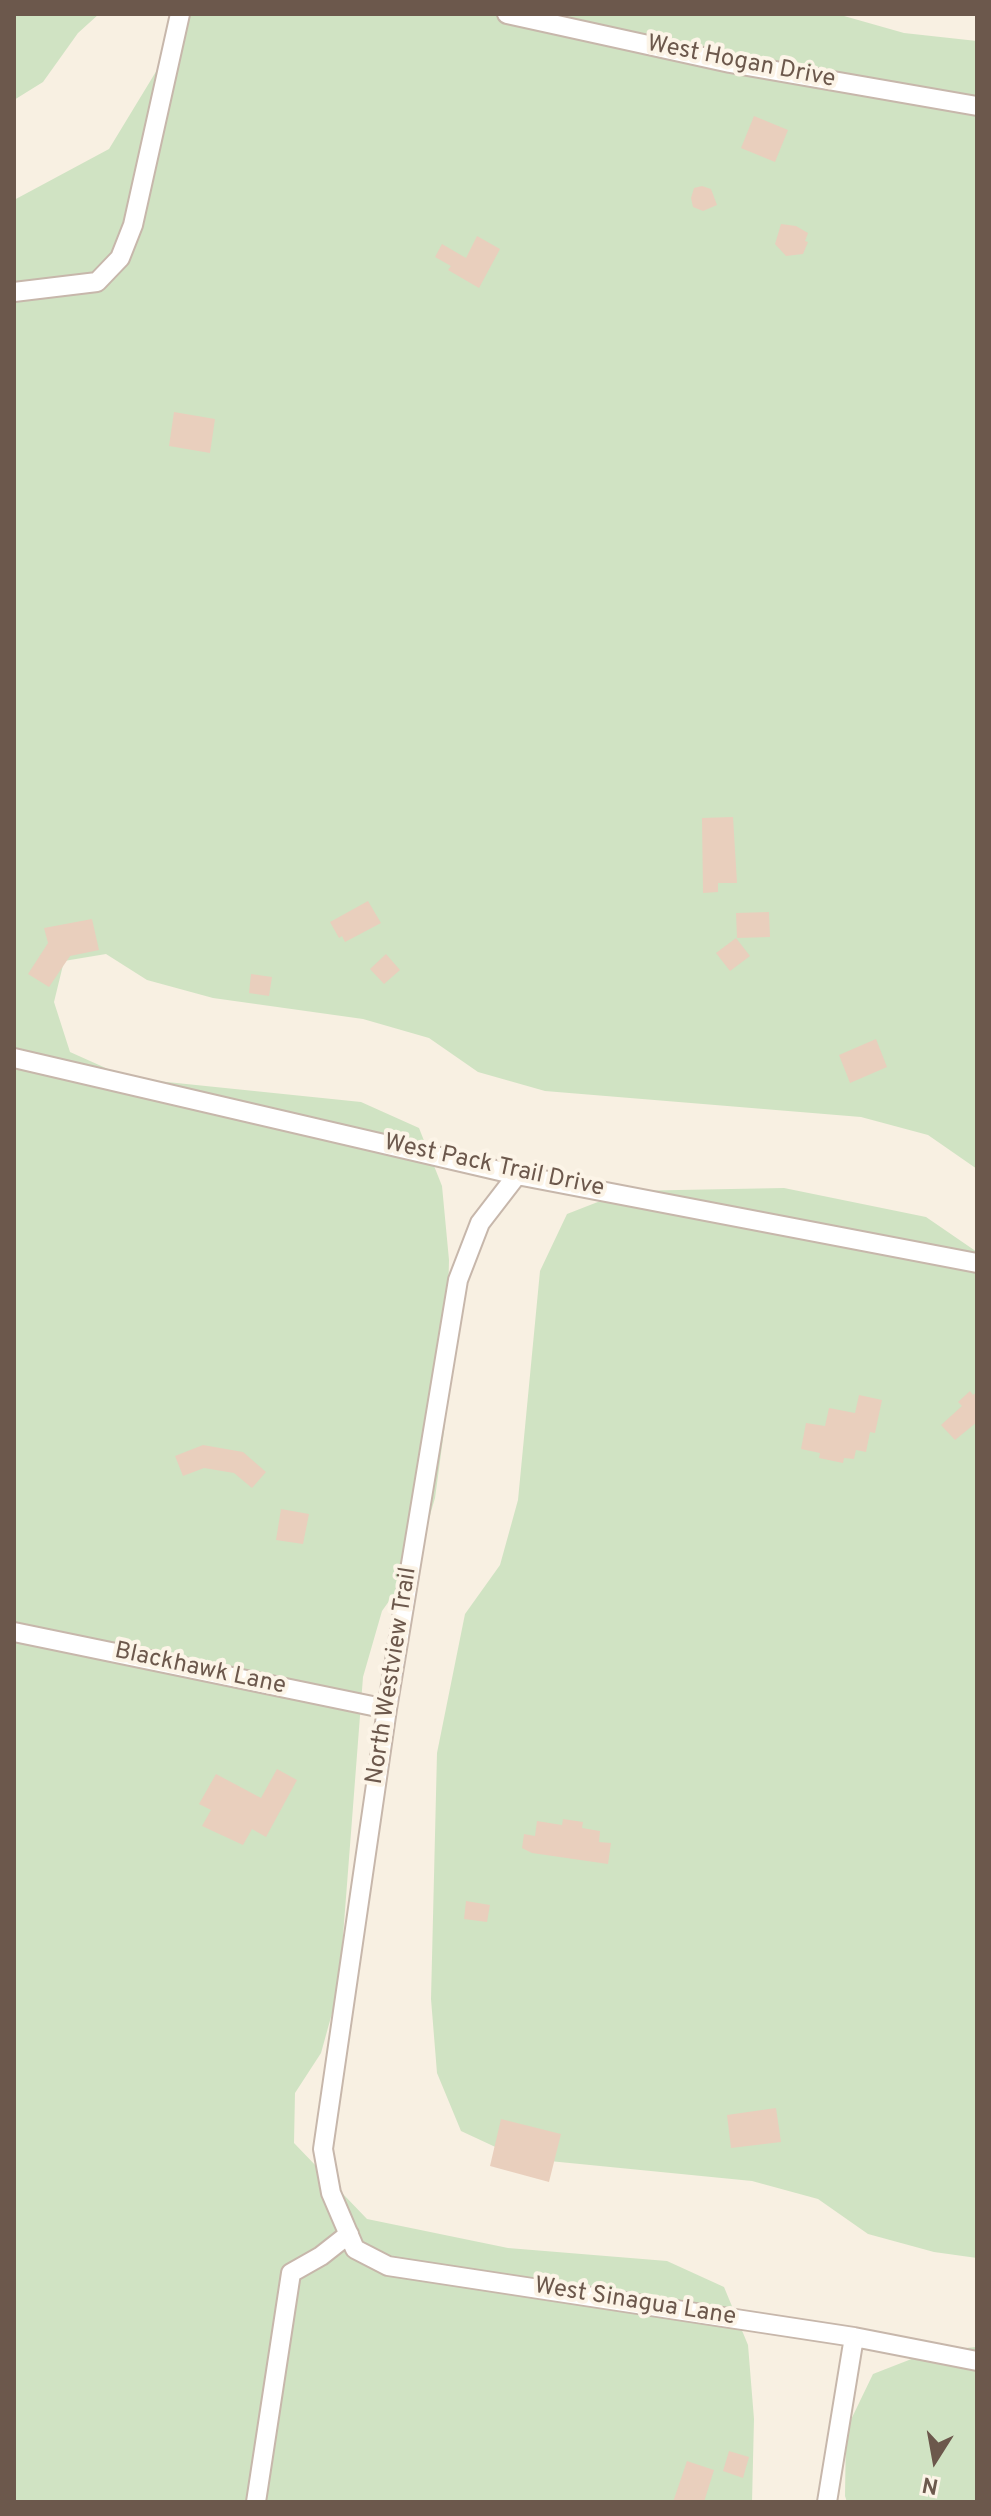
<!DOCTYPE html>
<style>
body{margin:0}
#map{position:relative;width:991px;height:2516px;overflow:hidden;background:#f8f0e2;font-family:Overpass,sans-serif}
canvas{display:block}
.frame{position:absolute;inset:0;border:16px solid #6c584c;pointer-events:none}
.north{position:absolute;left:895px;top:2420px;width:80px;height:80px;-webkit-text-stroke:6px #fcf4e7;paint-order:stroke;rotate:191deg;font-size:22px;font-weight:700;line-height:32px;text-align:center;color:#6c584c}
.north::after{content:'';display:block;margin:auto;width:28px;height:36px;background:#6c584c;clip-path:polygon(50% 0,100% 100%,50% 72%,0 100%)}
</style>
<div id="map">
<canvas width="991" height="2516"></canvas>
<div class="frame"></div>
<div class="north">N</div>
</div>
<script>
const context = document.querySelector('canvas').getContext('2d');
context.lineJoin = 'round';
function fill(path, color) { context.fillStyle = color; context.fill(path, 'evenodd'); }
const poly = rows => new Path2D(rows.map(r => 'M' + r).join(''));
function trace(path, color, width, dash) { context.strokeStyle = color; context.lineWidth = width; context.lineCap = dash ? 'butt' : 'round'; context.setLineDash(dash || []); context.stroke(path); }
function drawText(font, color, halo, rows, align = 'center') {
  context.font = font + ' Overpass,sans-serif'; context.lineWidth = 8; context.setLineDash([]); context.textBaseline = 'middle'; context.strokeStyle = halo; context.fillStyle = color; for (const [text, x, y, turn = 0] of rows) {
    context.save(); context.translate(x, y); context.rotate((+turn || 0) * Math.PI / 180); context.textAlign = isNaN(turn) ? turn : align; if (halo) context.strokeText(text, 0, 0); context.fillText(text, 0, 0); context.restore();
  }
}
const green = poly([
 [14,14,99,14,78,33,43,82,14,100],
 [191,14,837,14,904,33,977,41,977,1169,928,1135,861,1117,545,1091,478,1072,429,1038,363,1019,213,998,147,980,106,954,64,961,54,1002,70,1052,128,1078,361,1102,419,1128,442,1186,449,1260,445,1424,435,1498,416,1563,382,1611,363,1677,339,1988,321,2053,295,2093,294,2143,367,2219,508,2248,667,2261,724,2287,748,2345,754,2419,752,2502,14,2502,14,200,109,149],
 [784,1188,926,1217,977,1252,977,2258,934,2252,868,2234,818,2199,752,2181,519,2158,461,2131,437,2073,431,1999,437,1753,465,1614,500,1565,518,1500,540,1271,567,1214,626,1191],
 [977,2347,977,2502,847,2502,845,2496,846,2430,873,2374,932,2351]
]);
const building = poly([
 [754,116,788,130,775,162,741,148],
 [702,186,711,189,717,205,703,211,693,207,691,198,694,188],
 [781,224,796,226,808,233,805,241,808,242,803,254,786,256,775,244],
 [477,236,500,249,479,288,448,270,451,266,435,257,442,244,466,258],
 [174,412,215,419,210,453,169,446],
 [733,817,737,883,718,883,718,892,703,893,702,818],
 [368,901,381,923,345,942,342,936,339,938,330,922],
 [769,912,770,937,737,938,736,913],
 [92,919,99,950,70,956,49,987,28,974,48,943,44,928],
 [736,938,750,956,730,971,716,953],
 [386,954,400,970,384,984,370,969],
 [251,974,272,977,269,996,249,993],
 [876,1039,887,1067,850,1083,839,1055],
 [970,1391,973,1395,977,1392,977,1422,955,1440,941,1425,962,1406,958,1402],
 [859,1395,882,1400,875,1433,870,1432,866,1452,856,1450,854,1459,844,1458,843,1463,819,1458,820,1453,801,1449,806,1423,825,1426,829,1408,855,1413],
 [203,1445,243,1452,266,1472,252,1488,234,1473,204,1468,183,1476,175,1456],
 [281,1509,309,1514,303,1544,276,1540],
 [277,1769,297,1780,266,1837,252,1829,243,1845,202,1826,211,1810,199,1804,216,1774,261,1798],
 [563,1819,583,1822,582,1828,600,1831,599,1842,611,1843,608,1864,532,1853,522,1848,524,1834,535,1836,537,1821,562,1825],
 [466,1901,490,1905,487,1922,464,1919],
 [776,2108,781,2142,731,2148,727,2115],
 [501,2119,561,2134,549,2182,490,2166],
 [729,2451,749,2457,743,2478,723,2471],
 [687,2461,714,2470,704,2502,673,2502]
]);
const minor = poly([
 [507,14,730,63,977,106],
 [14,292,97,282,120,258,133,225,180,14],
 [14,1058,517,1175,977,1263],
 [517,1175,480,1223,458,1280,387,1709,323,2149,331,2193,355,2249,388,2266,854,2337,977,2361],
 [14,1632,387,1709],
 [256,2502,291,2273,321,2256,349,2234],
 [827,2502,854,2337]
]);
const streetNames = [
 ["West Hogan Drive",741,63,11],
 ["West Pack Trail Drive",494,1167,12],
 ["Blackhawk Lane",200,1670,12],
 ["North Westview Trail",393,1676,-81],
 ["West Sinagua Lane",635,2303,9]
];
fill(green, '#d0e3c3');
fill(building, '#e9cfbd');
trace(minor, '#c7b7ab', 22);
trace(minor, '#fff', 18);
drawText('24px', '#6c584c', '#fcf4e7', streetNames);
</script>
